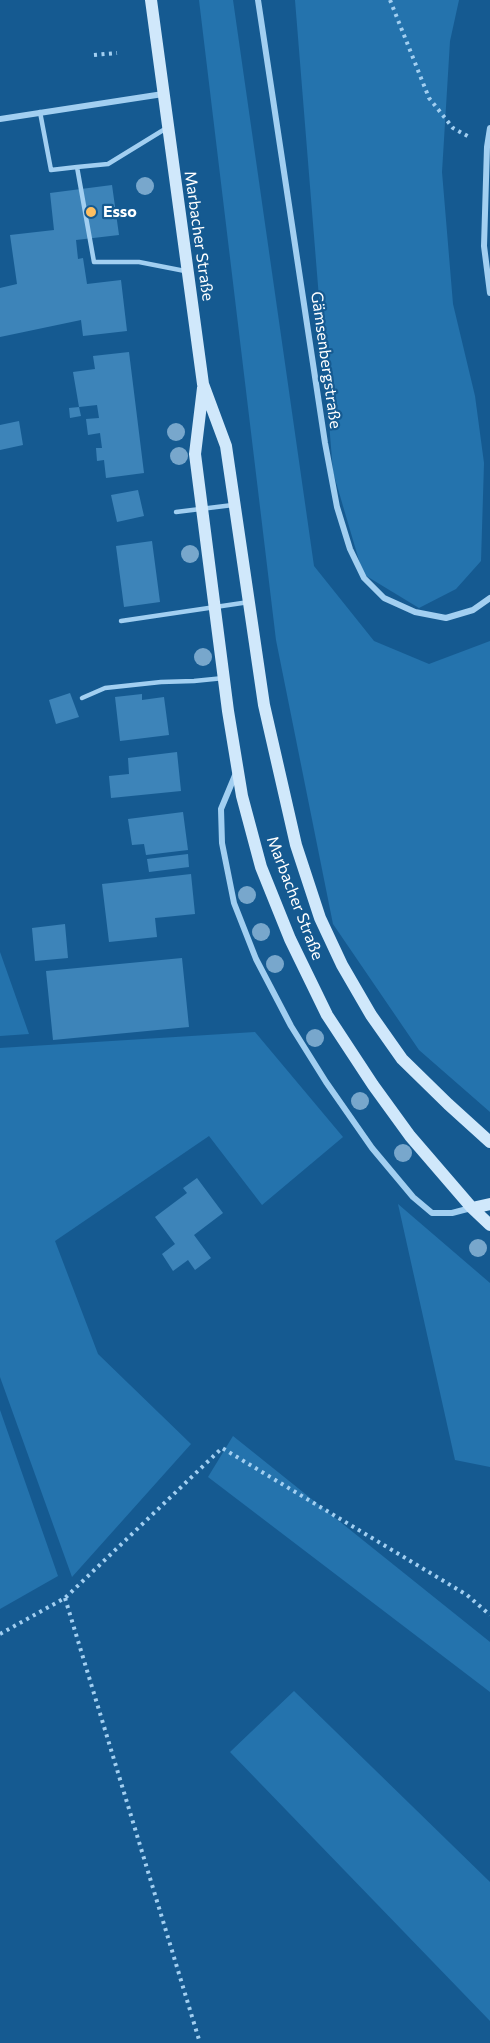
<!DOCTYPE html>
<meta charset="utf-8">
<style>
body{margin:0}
canvas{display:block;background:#155a91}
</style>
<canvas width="490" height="2043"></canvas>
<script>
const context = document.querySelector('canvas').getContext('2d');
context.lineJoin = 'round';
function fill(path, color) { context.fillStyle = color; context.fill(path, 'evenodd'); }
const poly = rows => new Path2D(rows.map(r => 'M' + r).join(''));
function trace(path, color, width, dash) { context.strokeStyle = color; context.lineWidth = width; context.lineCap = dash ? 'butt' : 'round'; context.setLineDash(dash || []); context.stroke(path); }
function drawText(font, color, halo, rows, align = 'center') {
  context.font = font + ' Commissioner,sans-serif'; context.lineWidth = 4.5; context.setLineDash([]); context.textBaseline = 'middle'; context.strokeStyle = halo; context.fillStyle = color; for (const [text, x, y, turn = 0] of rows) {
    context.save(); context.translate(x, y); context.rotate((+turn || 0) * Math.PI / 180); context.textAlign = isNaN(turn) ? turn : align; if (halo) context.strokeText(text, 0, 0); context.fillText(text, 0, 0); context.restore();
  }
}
const green = poly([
 [199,0,233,0,314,566,374,641,429,664,490,641,490,1112,419,1050,333,924,276,640],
 [295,0,459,0,450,41,442,172,453,304,475,396,484,463,481,561,456,589,419,608,363,574,333,472],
 [0,952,29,1034,0,1036],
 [255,1032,343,1137,262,1205,209,1136,55,1241,98,1354,191,1444,72,1577,0,1377,0,1048],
 [398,1204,490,1283,490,1467,455,1460],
 [0,1410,58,1576,0,1609],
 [233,1436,490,1642,490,1692,208,1477],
 [294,1691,490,1882,490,2021,230,1752]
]);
const building = poly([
 [112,185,119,235,76,240,78,259,83,258,87,284,121,280,127,331,83,336,81,320,0,337,0,288,17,284,10,235,54,230,50,193],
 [129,352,144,473,106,478,104,460,97,461,96,448,102,448,100,433,88,435,86,419,99,418,97,405,79,407,73,372,95,369,93,356],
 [79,407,81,416,70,418,69,408],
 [19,421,23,445,0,450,0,425],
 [138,490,144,516,117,522,111,495],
 [152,541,160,602,124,607,116,546],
 [70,693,79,717,56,724,49,700],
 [142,694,142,700,164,697,169,735,120,741,115,697],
 [177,752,181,791,111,798,109,776,129,774,128,758],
 [183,812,188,850,146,855,144,844,132,845,128,819],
 [188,854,189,867,149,872,147,859],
 [191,874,195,914,155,918,157,937,109,942,102,884],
 [65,924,68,958,35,961,32,928],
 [182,958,189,1027,53,1040,46,971],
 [197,1178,223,1213,194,1235,211,1258,195,1270,188,1260,173,1271,162,1254,175,1244,155,1217,187,1193,183,1188]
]);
const path = poly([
 [390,0,429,98,453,128,471,138],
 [94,55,117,53],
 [65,1598,200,2043],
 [0,1634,65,1598,222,1448,467,1595,490,1615]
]);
const lane = poly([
 [40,112,51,170,77,167,94,262,139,262,185,271],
 [77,167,108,164,165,129],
 [176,512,233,505],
 [121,621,249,602],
 [82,698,105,688,161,682,194,681,224,678]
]);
const street = poly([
 [258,0,325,443,337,507,350,549,364,578,384,598,415,612,446,618,473,610,490,598],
 [0,119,163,94],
 [490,128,487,147,484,246,490,293],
 [236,773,221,809,222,843,234,903,256,959,291,1026,326,1082,372,1148,413,1197,432,1213,452,1213,471,1208]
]);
const secondary = poly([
 [151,0,203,384,226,446,264,705,296,845,320,918,342,965,371,1015,402,1059,448,1104,490,1142],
 [203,388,195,454,228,711,242,796,261,867,290,939,327,1015,373,1085,410,1136,472,1208,490,1225],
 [472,1208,490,1204]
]);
const trees = [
 [145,186],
 [176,432],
 [179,456],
 [190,554],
 [203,657],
 [247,895],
 [261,932],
 [275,964],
 [315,1038],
 [360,1101],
 [403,1153],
 [478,1248]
];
const markers = [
 [91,212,6,"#ffbf61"]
];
const poiNames = [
 ["Esso",103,212]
];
const streetNames = [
 ["Marbacher Straße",199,236,82],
 ["Gämsenbergstraße",326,360,82],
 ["Marbacher Straße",295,898,69]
];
fill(green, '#2473ad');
fill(building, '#3d84b9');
trace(path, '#a2cff1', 4, [3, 4.5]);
trace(lane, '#a2cff1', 4.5);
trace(street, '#a2cff1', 6);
trace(secondary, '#d0e8fb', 12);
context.fillStyle = '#78a7cc';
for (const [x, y] of trees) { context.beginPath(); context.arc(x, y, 9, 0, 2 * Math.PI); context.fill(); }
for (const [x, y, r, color] of markers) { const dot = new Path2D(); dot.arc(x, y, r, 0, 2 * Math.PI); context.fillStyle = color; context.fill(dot); trace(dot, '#155a91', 2); }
drawText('bold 16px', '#fff', '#155a91', poiNames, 'left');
drawText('16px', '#fff', '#155a91', streetNames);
</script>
